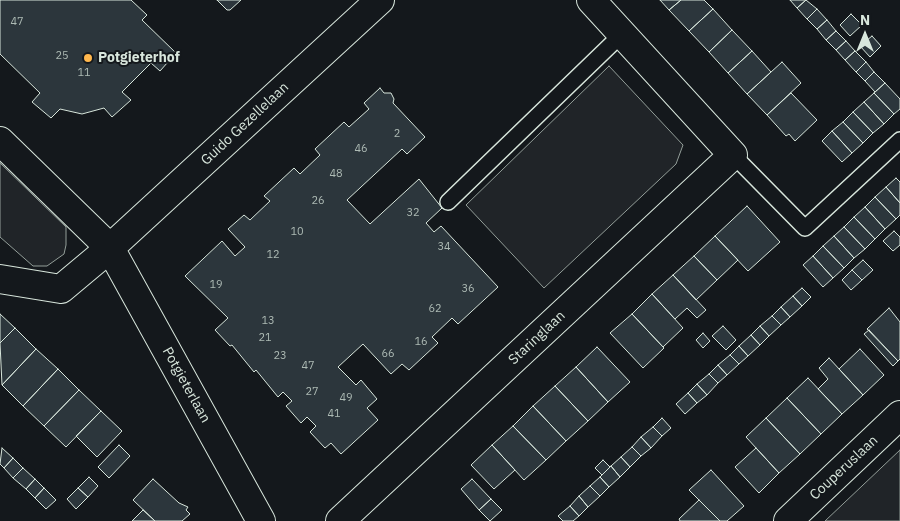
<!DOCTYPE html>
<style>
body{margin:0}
#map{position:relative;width:900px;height:521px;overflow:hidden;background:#14181c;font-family:"IBM Plex Sans",sans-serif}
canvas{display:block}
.north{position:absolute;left:840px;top:10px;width:50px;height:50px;-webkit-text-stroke:4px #14181c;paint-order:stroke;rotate:0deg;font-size:14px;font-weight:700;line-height:20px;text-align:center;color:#d8e6dc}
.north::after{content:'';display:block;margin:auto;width:18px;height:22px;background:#d8e6dc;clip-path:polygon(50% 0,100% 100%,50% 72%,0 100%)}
</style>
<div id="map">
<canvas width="900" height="521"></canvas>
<div class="north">N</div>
</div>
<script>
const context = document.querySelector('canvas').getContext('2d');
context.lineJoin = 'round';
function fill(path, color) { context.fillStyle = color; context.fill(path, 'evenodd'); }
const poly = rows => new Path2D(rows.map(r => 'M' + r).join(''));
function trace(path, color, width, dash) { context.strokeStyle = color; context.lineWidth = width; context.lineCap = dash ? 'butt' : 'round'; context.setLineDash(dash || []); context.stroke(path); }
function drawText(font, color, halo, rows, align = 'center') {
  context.font = font + ' "IBM Plex Sans",sans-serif'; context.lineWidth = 4; context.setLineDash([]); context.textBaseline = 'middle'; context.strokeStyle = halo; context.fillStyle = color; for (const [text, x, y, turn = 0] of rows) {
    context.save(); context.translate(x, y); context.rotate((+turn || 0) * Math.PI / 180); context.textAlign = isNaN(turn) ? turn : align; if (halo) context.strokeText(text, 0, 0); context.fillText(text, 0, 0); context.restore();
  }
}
const green = poly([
 [609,66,683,145,676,164,544,288,466,205,609,66],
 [0,163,66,227,66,245,64,254,47,266,33,266,0,237,0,163],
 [900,450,900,521,825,521,900,450]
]);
const building = poly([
 [0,0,131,0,147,15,142,20,176,53,160,71,151,63,122,92,131,100,112,117,104,108,82,114,60,109,51,118,32,102,40,93,0,54,0,0],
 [217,0,241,0,230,10,227,10,217,0],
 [660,0,681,0,669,10,660,0],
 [681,0,704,0,713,9,689,31,669,10,681,0],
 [790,0,806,0,797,8,790,0],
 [806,0,817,9,807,19,797,8,806,0],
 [713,9,732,30,709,52,689,31,713,9],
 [817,9,827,20,817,29,807,19,817,9],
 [851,14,862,25,850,36,840,25,851,14],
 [827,20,836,31,826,40,817,29,827,20],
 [732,30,752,51,728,73,709,52,732,30],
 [836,31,846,41,836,50,826,40,836,31],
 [872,36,881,46,870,57,860,46,872,36],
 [846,41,855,51,845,60,836,50,846,41],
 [752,51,771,72,747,94,728,73,752,51],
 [855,51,866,62,856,72,845,60,855,51],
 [782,62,801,83,767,115,747,94,782,62],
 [866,62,874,72,865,81,856,72,866,62],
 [874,72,885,83,875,92,865,81,874,72],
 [885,83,900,99,900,109,894,114,874,93,885,83],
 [380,88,384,93,391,93,394,99,393,103,425,137,407,154,402,149,347,200,370,224,419,179,442,208,426,223,434,232,441,226,498,287,458,324,452,318,432,337,438,343,409,370,402,364,391,374,363,344,338,367,356,385,361,380,377,399,367,408,378,420,341,454,331,443,325,448,310,432,316,426,307,417,301,423,286,406,292,401,283,392,278,397,256,370,254,372,232,345,230,346,215,330,228,318,185,276,222,241,235,256,245,247,228,229,244,215,250,220,270,201,264,196,294,168,300,174,320,155,315,149,344,122,349,127,369,109,364,103,380,88],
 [791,93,817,120,795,141,789,134,786,136,767,115,791,93],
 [874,93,894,114,884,124,864,102,874,93],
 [864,102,884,124,873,133,853,112,864,102],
 [853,112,873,133,863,143,843,122,853,112],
 [843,122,863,143,852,153,832,131,843,122],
 [832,131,852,153,842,162,822,141,832,131],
 [896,178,900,182,900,203,886,187,896,178],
 [886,187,900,203,900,215,896,219,875,197,886,187],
 [875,197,896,219,885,229,865,207,875,197],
 [747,206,780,242,748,271,715,236,747,206],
 [865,207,885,229,875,239,854,217,865,207],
 [854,217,875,239,865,249,844,227,854,217],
 [844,227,865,249,854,258,834,236,844,227],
 [894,231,900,237,900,245,893,251,883,241,894,231],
 [715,236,738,260,717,280,694,256,715,236],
 [834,236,854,258,844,268,823,246,834,236],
 [823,246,844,268,833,278,813,256,823,246],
 [694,256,717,280,696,300,673,275,694,256],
 [813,256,833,278,823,287,803,265,813,256],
 [863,260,873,270,862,280,852,270,863,260],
 [852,270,862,280,851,290,842,280,852,270],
 [673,275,706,310,697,318,687,308,675,319,652,294,673,275],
 [802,288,811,297,802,306,793,296,802,288],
 [652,294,683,328,663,347,632,314,652,294],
 [793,296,802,306,790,317,781,307,793,296],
 [781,307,790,317,781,325,772,316,781,307],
 [889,308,900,322,900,359,898,361,867,329,889,308],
 [0,314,15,328,0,343,0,314],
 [632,314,664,348,643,368,610,333,632,314],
 [772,316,781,325,769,336,760,326,772,316],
 [723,326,736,340,726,350,712,336,723,326],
 [760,326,769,336,760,345,751,335,760,326],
 [15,328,36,349,2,385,0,343,15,328],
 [869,330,898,361,893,366,864,334,869,330],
 [703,333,710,341,703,348,696,340,703,333],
 [751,335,760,345,748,356,739,346,751,335],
 [739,346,748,356,739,364,730,355,739,346],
 [597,347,630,382,608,402,576,367,597,347],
 [36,349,58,369,23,406,2,385,36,349],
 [860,349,884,375,863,395,839,369,860,349],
 [730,355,739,364,727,375,718,365,730,355],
 [829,358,863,395,842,414,818,389,828,379,819,368,829,358],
 [718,365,727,375,718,383,709,374,718,365],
 [576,367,608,402,588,421,555,386,576,367],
 [58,369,79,390,44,426,23,406,58,369],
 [709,374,718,383,707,395,697,384,709,374],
 [808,378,842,414,821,434,787,398,808,378],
 [697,384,707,395,697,403,688,393,697,384],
 [555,386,588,421,566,441,533,406,555,386],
 [79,390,101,411,66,447,44,426,79,390],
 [688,393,697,403,685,414,676,404,688,393],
 [787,398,821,434,800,454,766,418,787,398],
 [533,406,566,441,546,460,513,426,533,406],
 [101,411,122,431,97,457,76,436,101,411],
 [662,418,671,428,662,436,653,427,662,418],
 [766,418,800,454,779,473,746,437,766,418],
 [513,426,546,460,524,480,492,445,513,426],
 [653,427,662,436,651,448,641,437,653,427],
 [641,437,651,448,641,456,632,447,641,437],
 [119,445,130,456,109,478,98,467,119,445],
 [492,445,515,470,494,489,471,465,492,445],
 [632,447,641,456,630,467,621,457,632,447],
 [2,448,13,458,4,468,0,464,2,448],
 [756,448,779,473,759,493,735,467,756,448],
 [621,457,630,467,620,477,611,466,621,457],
 [13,458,23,468,13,478,4,468,13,458],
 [603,460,610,467,602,475,595,468,603,460],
 [611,466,620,477,609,487,600,477,611,466],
 [23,468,35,479,26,489,13,478,23,468],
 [711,470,744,506,727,521,720,521,689,490,711,470],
 [89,477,98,486,88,497,78,488,89,477],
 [600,477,609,487,600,496,590,486,600,477],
 [35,479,44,488,35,498,26,489,35,479],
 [153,479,179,503,188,507,186,510,190,514,182,521,155,521,133,500,153,479],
 [472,479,491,499,479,510,461,489,472,479],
 [590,486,600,496,588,507,579,496,590,486],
 [44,488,56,500,46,509,35,498,44,488],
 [78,488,88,497,76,509,67,499,78,488],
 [579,496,588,507,579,516,570,506,579,496],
 [491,499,502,510,490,521,479,510,491,499],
 [699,500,720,521,680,521,679,519,699,500],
 [570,506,579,516,573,521,563,521,558,516,570,506],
 [143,510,155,521,132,521,143,510]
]);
const service = poly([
 [733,155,805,228,900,140],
 [448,202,622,34]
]);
const minor = poly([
 [0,141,110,248,261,521],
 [0,279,61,289,110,248,380,0],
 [340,521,733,155,591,0],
 [788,521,900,415]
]);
const markers = [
 [88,58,5,"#ffb74d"]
];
const numberNames = [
 ["47",17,22],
 ["25",62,56],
 ["11",84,73],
 ["2",397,134],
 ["46",361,149],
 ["48",336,174],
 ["26",318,201],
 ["32",413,213],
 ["10",297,232],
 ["34",444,247],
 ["12",273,255],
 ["19",216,285],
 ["36",468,289],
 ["62",435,309],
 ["13",268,321],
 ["21",265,338],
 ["16",421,342],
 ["66",388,354],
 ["23",280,356],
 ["47",308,366],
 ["27",312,392],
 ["49",346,398],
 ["41",334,414]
];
const poiNames = [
 ["Potgieterhof",98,58]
];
const streetNames = [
 ["Guido Gezellelaan",245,124,-43],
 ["Staringlaan",537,338,-43],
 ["Potgieterlaan",186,385,61],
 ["Couperuslaan",844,468,-43]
];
fill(green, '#202428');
trace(green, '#939e99', 1);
fill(building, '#2c363c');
trace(building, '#d8e6dc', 1);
trace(service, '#d8e6dc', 18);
trace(minor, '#d8e6dc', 30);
trace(service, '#14181c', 15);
trace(minor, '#14181c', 28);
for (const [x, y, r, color] of markers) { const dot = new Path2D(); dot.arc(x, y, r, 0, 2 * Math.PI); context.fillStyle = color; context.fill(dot); trace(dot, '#14181c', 2); }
drawText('11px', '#adbab4', null, numberNames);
drawText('bold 14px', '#d8e6dc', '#14181c', poiNames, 'left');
drawText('14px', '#d8e6dc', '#14181c', streetNames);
</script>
